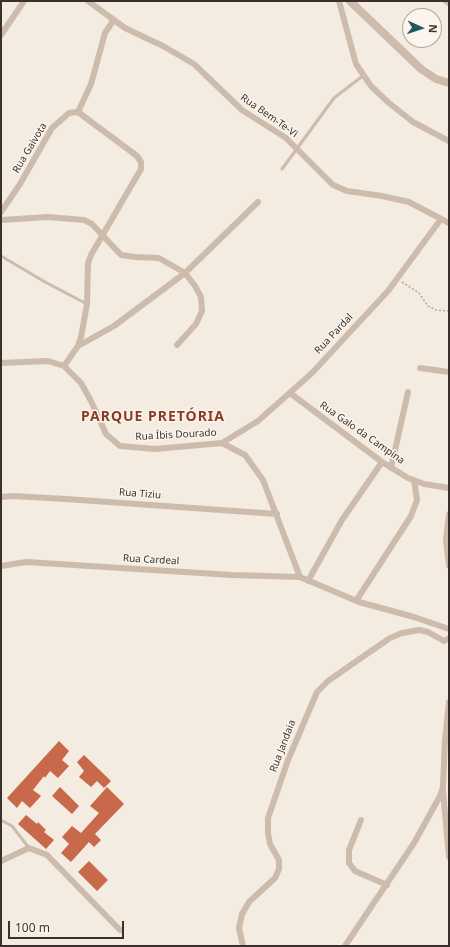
<!DOCTYPE html>
<meta charset="utf-8">
<style>
body{margin:0}
#map{position:relative;width:450px;height:947px;overflow:hidden;background:#f4ebe1;font-family:"Noto Sans",sans-serif}
canvas{display:block}
.frame{position:absolute;inset:0;border:2px solid #3b302b;pointer-events:none}
.north{position:absolute;left:402px;top:8px;width:40px;height:40px;box-sizing:border-box;background:#fbf5ee;border:1px solid #aea6a0;border-radius:50%;rotate:93deg;font-size:11px;font-weight:700;line-height:16px;text-align:center;color:#3b302b}
.north::after{content:'';display:block;margin:auto;width:14px;height:18px;background:#1f5a5e;clip-path:polygon(50% 0,100% 100%,50% 72%,0 100%)}
.scale{position:absolute;left:8px;top:921px;width:116px;height:18px;box-sizing:border-box;border:2px solid #3b302b;border-top:0;padding-left:5px;font-size:12px;line-height:14px;white-space:nowrap;color:#3b302b;-webkit-text-stroke:3px #fbf5ee;paint-order:stroke}
</style>
<div id="map">
<canvas width="450" height="947"></canvas>
<div class="frame"></div>
<div class="north">N</div>
<div class="scale">100 m</div>
</div>
<script>
const context = document.querySelector('canvas').getContext('2d');
context.lineJoin = 'round';
function fill(path, color) { context.fillStyle = color; context.fill(path, 'evenodd'); }
const poly = rows => new Path2D(rows.map(r => 'M' + r).join(''));
function trace(path, color, width, dash) { context.strokeStyle = color; context.lineWidth = width; context.lineCap = dash ? 'butt' : 'round'; context.setLineDash(dash || []); context.stroke(path); }
function drawText(font, color, halo, rows, align = 'center') {
  context.font = font + ' "Noto Sans",sans-serif'; context.lineWidth = 3; context.setLineDash([]); context.textBaseline = 'middle'; context.strokeStyle = halo; context.fillStyle = color; for (const [text, x, y, turn = 0] of rows) {
    context.save(); context.translate(x, y); context.rotate((+turn || 0) * Math.PI / 180); context.textAlign = isNaN(turn) ? turn : align; if (halo) context.strokeText(text, 0, 0); context.fillText(text, 0, 0); context.restore();
  }
}
const building = poly([
 [59,741,69,751,62,760,69,766,58,778,50,771,45,778,44,776,33,790,41,796,30,808,22,801,17,808,7,798],
 [84,755,111,781,104,788,97,781,91,787,79,777,84,771,77,762],
 [60,787,79,806,72,814,52,796],
 [107,787,124,804,95,834,101,840,94,847,89,842,71,862,61,853,69,844,62,837,72,826,81,833,99,813,90,806],
 [26,815,37,824,38,822,46,830,44,832,54,840,46,849,18,824],
 [89,861,108,880,97,891,78,872]
]);
const path = poly([
 [402,282,419,293,428,306,436,310,449,311]
]);
const service = poly([
 [282,169,334,98,364,75],
 [1,256,45,282,87,304],
 [1,820,12,826,29,848]
]);
const minor = poly([
 [88,1,125,28,163,46,194,64,242,110,286,138,333,185,347,191,382,196,409,202,449,223],
 [339,1,356,64,371,86,389,103,413,122,449,141],
 [446,1,449,3],
 [1,35,24,1],
 [78,112,91,84,105,33,113,21],
 [1,212,20,184,52,128,69,113,78,112,137,156,141,162,141,169,91,255,88,263,87,304,81,337,78,346,64,366],
 [1,220,48,217,84,220,92,224,121,255,135,257,159,258,185,273,195,286,201,297,202,311,196,324,177,345],
 [78,346,114,326,185,273,258,202],
 [1,363,48,361,64,366,81,383,91,401,106,434,120,446,155,449,222,443,245,455,263,480,300,577],
 [420,368,449,372],
 [290,393,382,462,408,478,424,484,449,488],
 [222,443,258,421,312,373,388,291,441,219],
 [391,468,408,392],
 [1,497,13,496,66,499,277,514],
 [449,514,446,540,449,566],
 [1,566,26,562,232,575,300,577,359,602,414,617,449,629],
 [308,581,342,520,382,462],
 [356,601,411,516,417,500,414,480],
 [443,791,449,857],
 [361,820,349,850,349,863,355,871,387,885],
 [1,861,29,848,47,855,120,930],
 [243,946,239,928,242,914,249,902,275,878,279,869,279,860,270,844,268,833,268,818,288,760,317,692,328,681,348,667,390,638,402,633,419,630,428,632,444,641,449,638],
 [345,946,414,843,440,796,443,787,445,740,449,702]
]);
const tertiary = poly([
 [350,1,421,69,436,79,449,83]
]);
const streetNames = [
 ["Rua Bem-Te-Vi",269,116,35],
 ["Rua Gaivota",30,148,-59],
 ["Rua Pardal",334,334,-47],
 ["Rua Galo da Campina",362,433,35],
 ["Rua Íbis Dourado",176,435,-3],
 ["Rua Tiziu",140,494,4],
 ["Rua Cardeal",151,560,3],
 ["Rua Jandaia",283,746,-69]
];
const districtNames = [
 ["PARQUE PRETÓRIA",153,417]
];
fill(building, '#c8694b');
trace(path, '#b9a596', 1.5, [2, 2]);
trace(service, '#cdbbac', 3);
trace(minor, '#cdbbac', 6);
trace(tertiary, '#cdbbac', 8);
drawText('10px', '#3b302b', '#fbf5ee', streetNames);
context.letterSpacing = '1px';
drawText('bold 14px', '#8c3b22', '#fbf5ee', districtNames);
context.letterSpacing = '0px';
</script>
